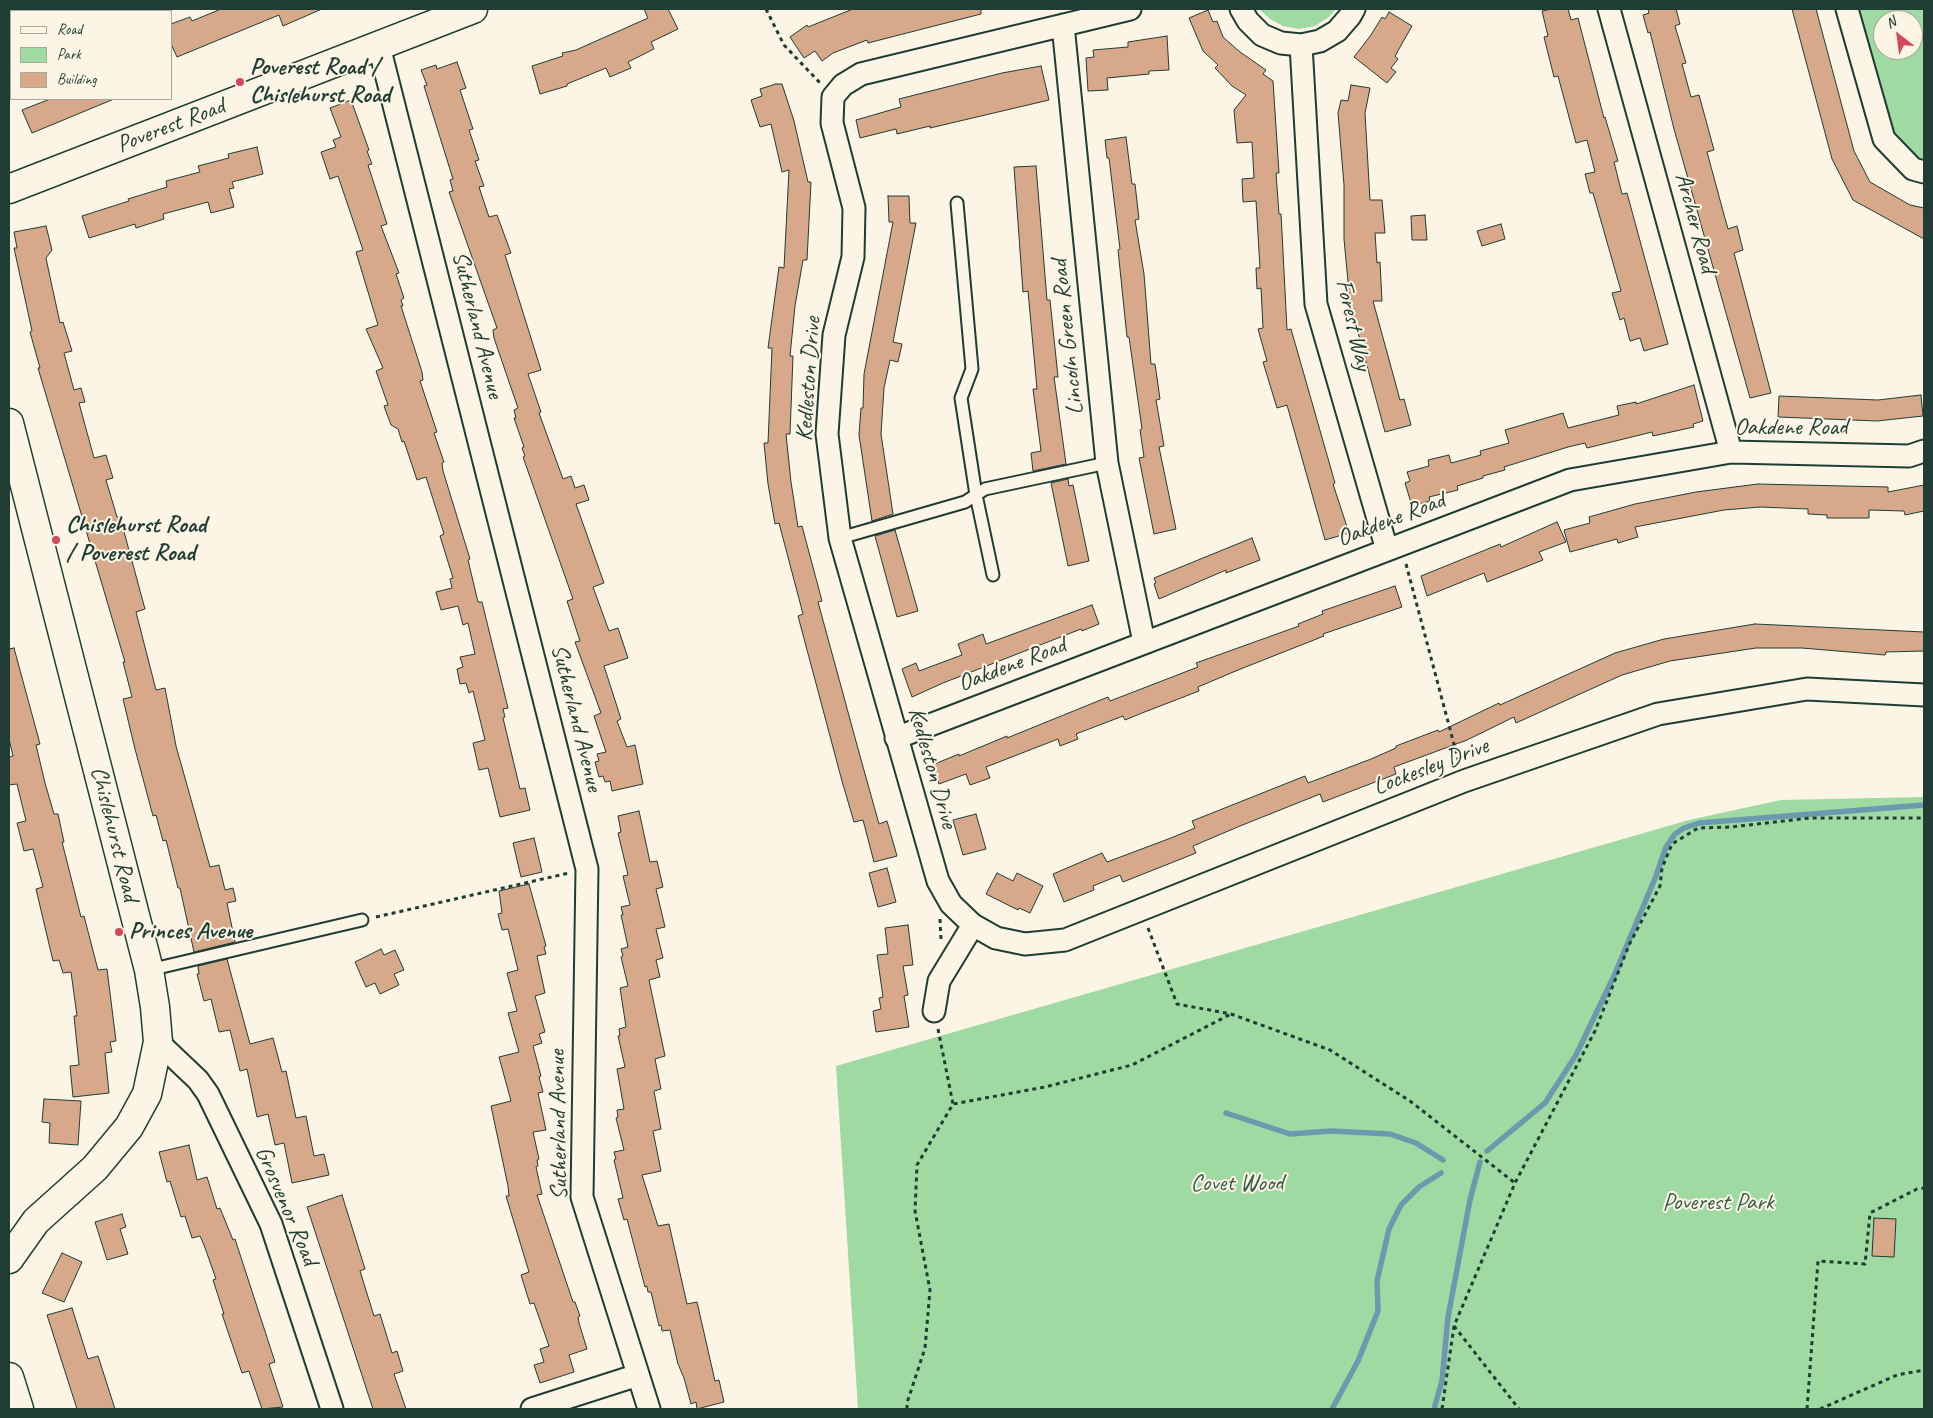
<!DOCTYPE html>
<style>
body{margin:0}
#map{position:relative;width:1933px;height:1418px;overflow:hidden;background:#fcf5e5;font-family:Caveat,sans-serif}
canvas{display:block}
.frame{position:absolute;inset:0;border:10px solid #1f3d34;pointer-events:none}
.legend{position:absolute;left:10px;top:10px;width:162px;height:90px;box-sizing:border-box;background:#fcf5e5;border:1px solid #a4ab9e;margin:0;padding:6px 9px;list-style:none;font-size:15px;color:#1f3d34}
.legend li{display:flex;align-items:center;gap:10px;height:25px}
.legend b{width:25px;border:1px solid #a4ab9e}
.north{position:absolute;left:1873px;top:10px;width:50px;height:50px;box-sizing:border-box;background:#fcf5e5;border:1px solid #a4ab9e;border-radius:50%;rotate:330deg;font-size:14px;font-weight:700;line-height:20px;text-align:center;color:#1f3d34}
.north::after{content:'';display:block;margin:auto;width:18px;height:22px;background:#d1495b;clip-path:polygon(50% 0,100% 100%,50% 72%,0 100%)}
</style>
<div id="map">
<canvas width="1933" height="1418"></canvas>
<div class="frame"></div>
<ul class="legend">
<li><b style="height:6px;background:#fcf5e5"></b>Road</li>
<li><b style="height:14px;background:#9edaa1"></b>Park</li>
<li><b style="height:14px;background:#d7a889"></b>Building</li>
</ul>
<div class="north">N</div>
</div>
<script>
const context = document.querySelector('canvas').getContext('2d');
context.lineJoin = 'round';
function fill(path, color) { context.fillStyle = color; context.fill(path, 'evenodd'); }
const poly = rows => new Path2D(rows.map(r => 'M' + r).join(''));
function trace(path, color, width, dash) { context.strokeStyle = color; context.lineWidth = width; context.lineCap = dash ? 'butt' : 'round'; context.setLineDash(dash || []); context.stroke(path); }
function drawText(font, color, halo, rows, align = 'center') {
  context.font = font + ' Caveat,sans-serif'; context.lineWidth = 4; context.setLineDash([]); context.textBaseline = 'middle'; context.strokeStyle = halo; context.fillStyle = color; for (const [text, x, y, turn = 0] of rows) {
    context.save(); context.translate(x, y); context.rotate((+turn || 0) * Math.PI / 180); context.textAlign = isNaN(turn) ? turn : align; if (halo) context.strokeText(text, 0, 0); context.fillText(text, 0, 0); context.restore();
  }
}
const green = poly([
 [1259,9,1336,9,1329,17,1315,26,1299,29,1283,26,1270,19],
 [1858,9,1924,9,1924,167,1890,131],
 [1883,20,1913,20,1913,50,1883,50],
 [1924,797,1924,1409,858,1409,836,1066,1689,820,1781,800]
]);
const stream = poly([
 [1226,1113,1290,1134,1331,1131,1390,1134,1416,1143,1443,1160],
 [1487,1151,1545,1103,1576,1055,1614,976,1656,876,1666,847,1675,834,1684,828,1699,823,1924,805],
 [1332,1409,1358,1361,1378,1311,1377,1281,1389,1229,1401,1205,1419,1187,1441,1173],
 [1434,1409,1442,1381,1448,1317,1470,1200,1480,1162]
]);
const building = poly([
 [221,9,322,9,283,26,279,15,177,57,171,44,171,24,190,17,192,21,221,9],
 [644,9,668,9,678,29,651,42,654,49,628,62,631,68,610,77,606,68,567,84,567,86,540,94,532,66,563,56,562,53,576,50,648,18,644,9],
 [853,9,981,9,981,14,868,43,867,40,833,53,822,61,815,51,804,58,790,37,807,25,808,27,853,9],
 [1552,9,1568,9,1571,20,1578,18,1604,118,1605,117,1618,161,1614,162,1622,194,1627,193,1668,344,1644,351,1640,338,1630,341,1624,318,1620,320,1612,293,1621,291,1593,193,1590,193,1585,174,1595,172,1587,140,1576,143,1558,76,1554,77,1544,37,1548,36,1542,11,1552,9],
 [1648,9,1676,9,1680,24,1675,26,1686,63,1682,64,1691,97,1699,95,1714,150,1707,152,1723,211,1728,229,1737,226,1743,250,1734,253,1771,393,1750,398,1674,129,1650,32,1648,33,1643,15,1649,13,1648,9],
 [1792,9,1816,9,1854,151,1870,182,1910,205,1924,208,1924,239,1853,200,1832,159,1792,9],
 [1208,10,1213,22,1217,21,1223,37,1240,52,1266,70,1263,74,1273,81,1279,173,1276,173,1279,214,1281,214,1282,232,1287,330,1291,329,1335,483,1333,484,1349,533,1325,540,1287,405,1277,408,1263,362,1267,361,1258,329,1263,328,1261,288,1257,289,1256,268,1260,268,1256,201,1243,202,1242,179,1254,178,1252,142,1237,143,1234,110,1246,95,1232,86,1215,68,1218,65,1203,51,1189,18,1208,10],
 [1389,12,1412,26,1395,56,1398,59,1391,68,1396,72,1387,83,1354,57,1371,35,1382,17,1385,19,1389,12],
 [1167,36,1169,70,1149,71,1149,74,1107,78,1108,90,1088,91,1086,58,1094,57,1093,50,1128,47,1128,42,1167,36],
 [457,62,466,88,460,90,473,129,469,130,479,160,475,161,484,186,479,187,489,217,497,215,511,253,505,255,541,370,528,374,541,412,539,413,563,479,571,476,575,488,584,485,589,500,576,504,604,583,593,587,609,631,618,628,628,658,604,666,621,719,617,721,627,747,635,745,643,784,612,791,610,781,605,782,603,776,599,777,595,762,599,761,597,754,606,752,594,716,601,713,575,642,580,641,567,601,573,599,523,457,525,456,522,448,524,447,514,418,516,418,514,410,518,408,494,338,493,330,497,328,449,192,453,191,450,180,453,179,424,86,427,85,421,70,436,65,437,69,457,62],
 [1041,66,1049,100,930,128,930,126,897,134,896,129,860,138,856,120,901,107,899,99,1002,73,1041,66],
 [776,84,782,84,794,121,808,182,811,182,807,260,803,260,795,306,790,356,793,356,790,434,786,434,791,482,798,527,802,526,822,601,818,602,860,756,879,824,887,821,897,856,874,862,863,820,854,822,842,781,798,616,803,614,779,523,775,524,768,484,764,443,768,443,772,348,768,348,779,267,784,268,789,170,782,172,771,124,760,127,751,100,762,96,760,89,776,84],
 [1351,85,1370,88,1365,113,1370,200,1382,200,1385,233,1375,233,1377,263,1380,262,1382,301,1373,301,1400,400,1404,399,1411,425,1385,432,1350,303,1344,239,1344,185,1338,113,1341,100,1348,101,1351,85],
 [50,99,114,99,32,133,22,110,50,99],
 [351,100,369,150,367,151,372,164,368,165,387,224,381,226,399,273,396,274,404,298,401,300,403,306,401,306,422,372,423,380,420,381,437,432,434,433,444,462,442,463,443,471,470,559,468,560,478,602,482,602,492,643,508,708,503,709,505,717,503,718,520,789,525,788,530,810,500,817,488,768,479,770,473,743,485,740,473,691,469,693,466,683,460,684,457,669,463,667,460,657,475,654,468,623,463,625,458,606,441,610,436,592,452,588,450,579,453,578,440,536,444,534,426,477,417,480,404,441,402,442,398,429,391,425,384,406,388,405,376,371,383,368,366,329,378,325,356,252,363,250,338,176,330,179,321,152,336,147,333,140,341,137,330,108,351,100],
 [1126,137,1132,184,1135,184,1139,219,1135,220,1144,274,1151,364,1155,364,1160,399,1156,400,1164,446,1159,447,1176,529,1154,534,1139,458,1144,457,1140,430,1142,429,1129,337,1127,337,1118,250,1120,249,1109,158,1107,158,1105,140,1126,137],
 [257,147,263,174,232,182,234,188,229,189,234,207,211,213,208,202,163,214,164,219,136,228,135,224,89,238,82,216,129,201,128,199,167,187,166,181,200,172,198,166,229,158,228,154,257,147],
 [1036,166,1047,300,1050,300,1058,377,1054,377,1066,464,1033,471,1031,453,1041,451,1033,389,1037,389,1028,291,1023,292,1014,167,1036,166],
 [888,196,909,196,910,223,916,223,893,342,902,344,898,362,890,360,884,388,881,434,893,514,872,521,859,435,861,408,863,408,864,374,893,222,889,222,888,196],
 [1425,215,1427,240,1412,240,1411,216,1425,215],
 [1501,224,1505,239,1482,246,1477,231,1501,224],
 [46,226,52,250,46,258,50,277,60,323,63,322,72,351,64,353,74,390,81,388,85,402,79,403,94,458,106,455,113,478,106,480,117,517,120,517,145,609,136,612,156,690,165,688,176,746,210,867,219,865,225,890,233,888,236,901,227,903,235,942,194,952,180,888,178,888,166,840,163,841,156,815,153,816,135,749,123,699,132,697,123,662,125,662,38,368,40,368,30,332,32,331,14,248,17,248,14,232,46,226],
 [1694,385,1703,421,1693,424,1694,427,1653,436,1652,432,1587,448,1585,443,1568,447,1504,467,1505,470,1483,476,1483,478,1457,486,1458,490,1429,497,1430,501,1412,506,1405,483,1410,481,1407,472,1429,466,1428,460,1449,455,1451,463,1481,455,1480,451,1509,443,1505,430,1563,413,1568,428,1619,415,1617,406,1636,402,1636,404,1694,385],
 [1921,395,1923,416,1877,421,1778,417,1779,396,1878,400,1921,395],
 [1068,479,1069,486,1073,485,1089,561,1068,566,1051,483,1068,479],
 [1758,484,1888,487,1888,492,1924,485,1924,511,1905,515,1904,511,1869,510,1869,518,1827,518,1827,515,1808,514,1808,509,1760,507,1724,510,1635,527,1638,537,1618,543,1617,539,1570,552,1564,530,1590,523,1589,517,1635,504,1696,492,1758,484],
 [1557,522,1566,542,1539,552,1543,560,1487,582,1484,573,1427,596,1421,576,1500,544,1501,547,1557,522],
 [895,530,918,611,897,617,875,536,895,530],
 [1252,538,1260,560,1226,573,1226,570,1159,599,1154,584,1156,583,1154,578,1252,538],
 [1395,586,1402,607,1323,634,1324,636,1238,670,1198,687,1199,691,1142,713,1125,720,1123,716,1076,734,1078,739,1060,746,1058,739,986,767,990,778,970,785,966,774,939,784,932,765,959,754,959,756,1007,736,1007,738,1108,697,1110,701,1198,667,1196,663,1299,626,1298,624,1323,614,1322,611,1395,586],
 [1092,605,1099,624,1082,631,1081,629,943,683,912,697,902,669,916,663,919,671,962,655,958,644,983,634,986,644,1092,605],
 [1755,624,1924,632,1924,651,1886,652,1885,655,1802,648,1756,648,1670,661,1622,675,1516,723,1514,717,1467,740,1394,767,1396,774,1323,802,1320,794,1240,826,1193,846,1196,853,1123,882,1120,875,1093,886,1094,890,1064,902,1053,874,1102,853,1107,862,1171,838,1195,828,1192,821,1305,776,1308,783,1371,759,1396,748,1396,746,1438,730,1439,732,1499,703,1500,705,1615,653,1664,639,1755,624],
 [14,648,40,744,36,745,45,783,54,814,58,814,64,842,62,842,81,917,84,916,98,970,107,969,116,1041,110,1042,112,1052,105,1053,109,1093,73,1097,70,1066,79,1065,74,1016,77,1016,71,972,63,973,59,960,53,961,36,889,43,887,33,849,24,851,17,823,26,821,17,784,9,785,9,757,13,756,9,739,9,649,14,648],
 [639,811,650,862,657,861,663,887,656,889,665,927,656,929,663,958,656,960,660,977,649,980,665,1056,655,1059,661,1089,654,1091,661,1129,653,1131,661,1171,642,1175,658,1226,669,1224,687,1304,697,1302,715,1381,719,1380,724,1402,697,1409,696,1402,691,1404,684,1378,678,1364,670,1330,662,1331,661,1325,659,1326,651,1292,648,1292,647,1286,645,1287,627,1219,624,1220,618,1199,623,1198,614,1160,616,1159,614,1152,624,1150,616,1118,618,1117,617,1110,624,1109,617,1069,625,1067,618,1036,620,1036,619,1029,626,1027,620,988,628,986,621,957,623,956,621,949,628,947,621,915,623,915,621,907,630,905,623,876,628,875,618,833,621,832,618,816,639,811],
 [976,814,986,849,963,855,953,820,976,814],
 [534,838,542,872,521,877,513,843,534,838],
 [887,868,896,902,878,907,869,873,887,868],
 [997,873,1013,881,1017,873,1043,886,1030,913,1019,908,1018,910,986,894,997,873],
 [529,884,546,946,544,947,546,954,537,956,545,993,535,996,545,1032,539,1034,542,1043,533,1046,541,1076,539,1077,543,1092,538,1093,546,1130,533,1132,539,1159,537,1160,538,1166,536,1167,542,1194,537,1195,573,1302,575,1302,580,1316,578,1317,579,1323,587,1349,569,1355,574,1372,540,1383,534,1365,544,1362,540,1349,549,1346,534,1303,530,1304,521,1275,529,1272,506,1196,509,1196,508,1186,491,1106,511,1101,499,1057,519,1052,508,1013,517,1011,507,973,518,970,508,929,502,930,498,914,502,913,499,891,529,884],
 [908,925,913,965,903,966,908,995,904,996,909,1027,876,1032,873,1011,881,1009,879,998,883,997,877,955,888,954,885,928,908,925],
 [381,949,384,955,395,950,404,970,394,974,399,985,380,994,375,983,366,987,355,962,381,949],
 [227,959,250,1044,273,1038,282,1072,286,1071,296,1118,306,1116,314,1156,324,1154,329,1175,292,1183,284,1143,275,1145,268,1114,257,1117,247,1069,240,1071,230,1030,219,1032,211,999,204,1001,197,974,199,974,198,966,227,959],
 [44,1099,81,1101,78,1145,49,1143,50,1123,42,1122,44,1099],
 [189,1145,197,1180,207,1177,217,1209,220,1208,233,1240,235,1239,275,1362,269,1364,283,1407,262,1409,249,1371,242,1373,222,1314,224,1314,213,1280,216,1279,204,1245,200,1236,192,1238,185,1216,181,1217,170,1181,167,1182,159,1152,189,1145],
 [342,1195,365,1269,360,1271,374,1316,380,1314,392,1353,397,1351,403,1371,394,1374,406,1409,373,1409,307,1207,342,1195],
 [122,1214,126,1227,120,1229,128,1254,107,1260,95,1222,122,1214],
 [1874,1218,1896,1219,1894,1257,1872,1256,1874,1218],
 [62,1253,82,1262,64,1302,42,1293,62,1253],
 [72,1308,88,1359,98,1356,115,1409,77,1409,47,1315,72,1308]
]);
const path = poly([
 [766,9,784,45,821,84],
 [1406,564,1459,763],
 [376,917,569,873],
 [940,919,941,939],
 [1148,928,1177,1004,1231,1014,1330,1050,1410,1101,1515,1183],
 [938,1029,953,1104],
 [1454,1326,1519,1409],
 [907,1409,907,1403,925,1348,930,1290,915,1211,917,1165,953,1104,1045,1087,1132,1065,1231,1014],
 [1442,1409,1454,1326,1515,1183,1595,1031,1629,945,1660,886,1662,868,1672,844,1698,828,1731,827,1810,818,1924,818],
 [1807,1409,1818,1261,1865,1264,1870,1213,1917,1189,1924,1188],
 [1820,1409,1897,1375,1924,1370]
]);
const service = poly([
 [957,203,972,369,961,398,976,495,993,575],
 [840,538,965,502,985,489,1107,463],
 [149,970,362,920]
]);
const minor = poly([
 [1130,9,861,74,843,85,833,97,832,123,854,208,853,257,834,335,827,434,840,538,938,881,951,904,973,925,996,938,1025,944,1065,940,1464,781,1658,714,1807,689,1924,695],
 [1241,9,1248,21,1262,35,1281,43,1301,45,1320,41,1337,31,1350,16,1354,9],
 [1609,9,1731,452],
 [1847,9,1884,139,1913,169,1924,172],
 [1063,25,1107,463,1144,642],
 [1301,45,1316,304,1387,550],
 [379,46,587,869,582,1197,649,1409],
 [896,738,1570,480,1731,452,1909,456,1924,451],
 [934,1011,939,981,973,925],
 [158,1042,198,1080,208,1094,271,1224,332,1409],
 [532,1409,638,1375]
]);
const tertiary = poly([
 [9,189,473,9]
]);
const primary = poly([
 [9,423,149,970,155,1007,158,1042,147,1094,129,1127,95,1168,36,1221,9,1259],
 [9,1377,19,1409]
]);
const markers = [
 [240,82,5,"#d1495b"],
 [56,540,5,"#d1495b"],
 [119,932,5,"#d1495b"]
];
const poiNames = [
 ["Poverest Road /",250,68],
 ["Chislehurst Road",250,96],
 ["Chislehurst Road",66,526],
 ["/ Poverest Road",66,554],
 ["Princes Avenue",129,932]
];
const streetNames = [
 ["Poverest Road",171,126,-21],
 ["Archer Road",1695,223,75],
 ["Sutherland Avenue",477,325,76],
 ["Forest Way",1353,325,77],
 ["Lincoln Green Road",1068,337,-96],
 ["Kedleston Drive",809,379,-86],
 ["Oakdene Road",1791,428],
 ["Oakdene Road",1391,520,-21],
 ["Oakdene Road",1012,665,-21],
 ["Sutherland Avenue",576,718,76],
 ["Lockesley Drive",1431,767,-21],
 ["Kedleston Drive",932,768,74],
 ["Chislehurst Road",114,834,76],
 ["Sutherland Avenue",559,1125,-91],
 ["Grosvenor Road",286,1206,67]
];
const parkNames = [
 ["Covet Wood",1237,1184],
 ["Poverest Park",1718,1203]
];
fill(green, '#9edaa1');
trace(stream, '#6b99ad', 5.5);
fill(building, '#d7a889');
trace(building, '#1f3d34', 1);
trace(service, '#1f3d34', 15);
trace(minor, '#1f3d34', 25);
trace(tertiary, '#1f3d34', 31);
trace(primary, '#1f3d34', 31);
trace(path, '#1f3d34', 3, [4, 4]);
trace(service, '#fcf5e5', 11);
trace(minor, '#fcf5e5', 21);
trace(tertiary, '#fcf5e5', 28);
trace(primary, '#fcf5e5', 28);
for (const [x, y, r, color] of markers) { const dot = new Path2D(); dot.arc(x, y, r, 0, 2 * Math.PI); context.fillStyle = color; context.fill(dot); trace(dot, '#fcf5e5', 2); }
drawText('bold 24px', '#1f3d34', '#fcf5e5', poiNames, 'left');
drawText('24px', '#1f3d34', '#fcf5e5', streetNames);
drawText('24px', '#385c4a', '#fcf5e5', parkNames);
</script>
